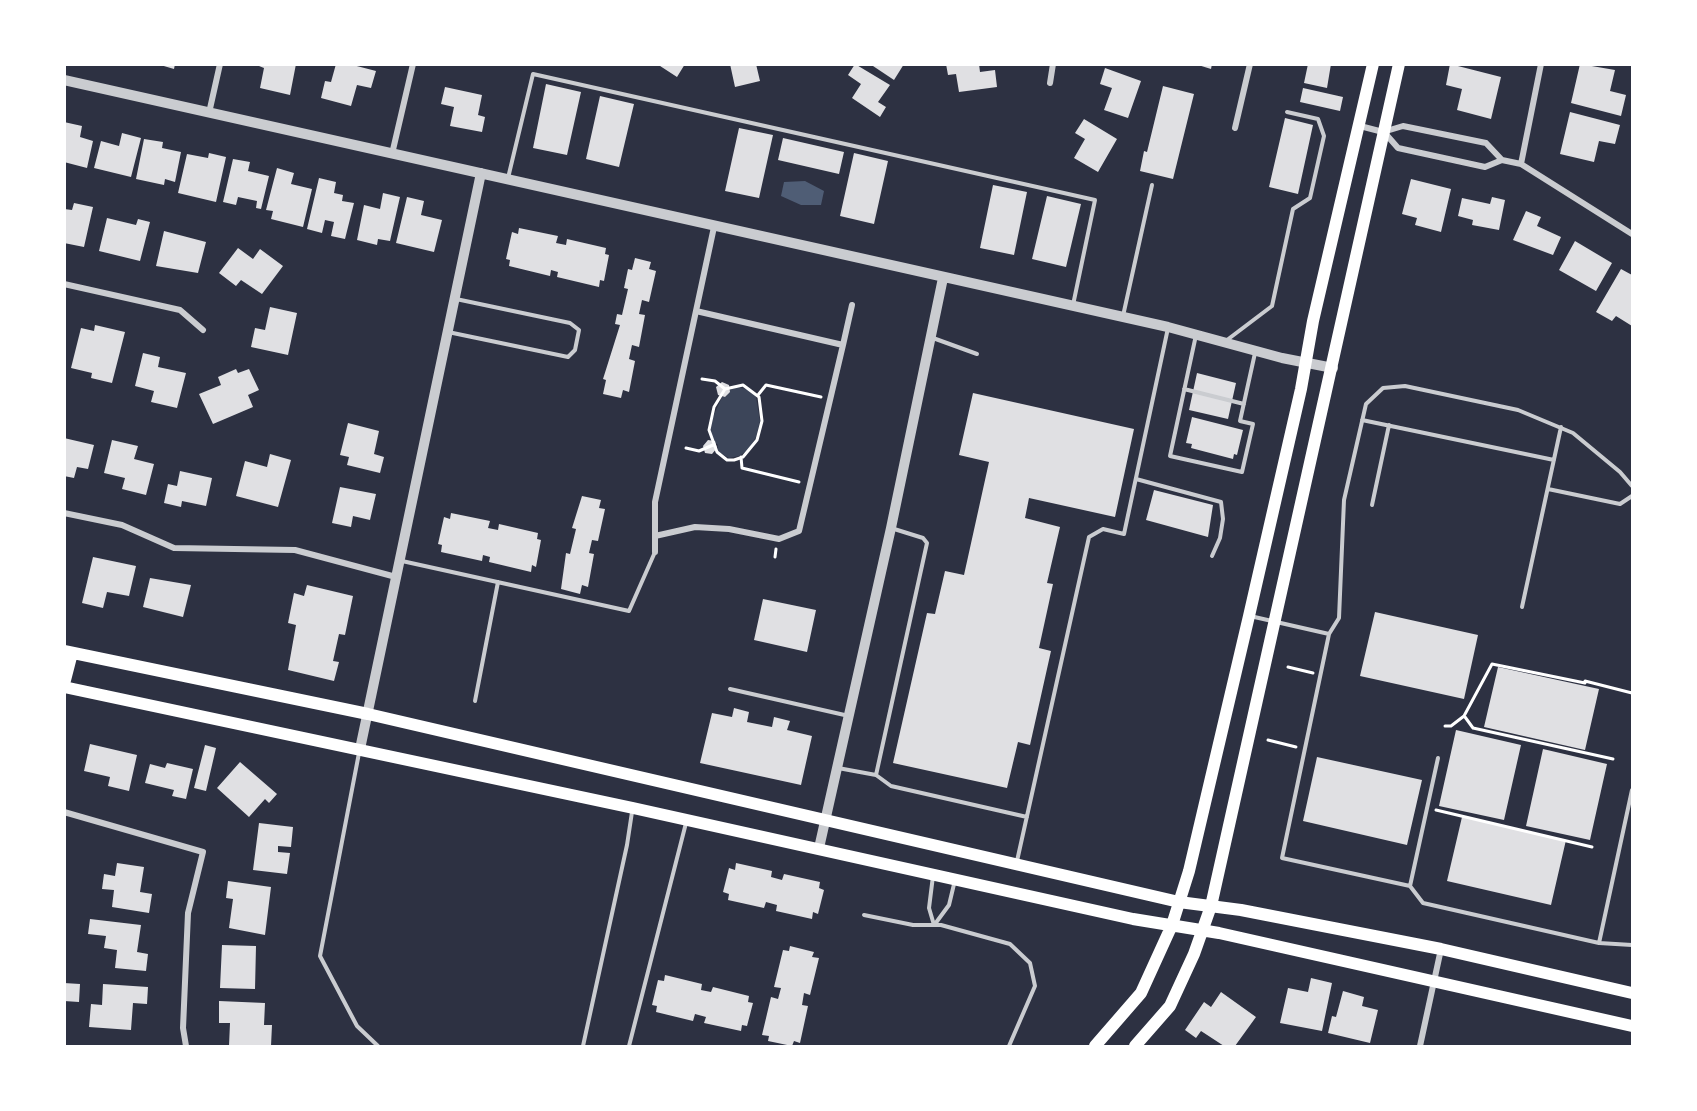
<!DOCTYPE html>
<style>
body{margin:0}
#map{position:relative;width:1697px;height:1111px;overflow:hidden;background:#2d3142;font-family:"Sofia Sans Condensed",sans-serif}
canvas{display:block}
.frame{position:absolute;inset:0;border:66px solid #fff;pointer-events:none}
</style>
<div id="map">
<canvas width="1697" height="1111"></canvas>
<div class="frame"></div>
</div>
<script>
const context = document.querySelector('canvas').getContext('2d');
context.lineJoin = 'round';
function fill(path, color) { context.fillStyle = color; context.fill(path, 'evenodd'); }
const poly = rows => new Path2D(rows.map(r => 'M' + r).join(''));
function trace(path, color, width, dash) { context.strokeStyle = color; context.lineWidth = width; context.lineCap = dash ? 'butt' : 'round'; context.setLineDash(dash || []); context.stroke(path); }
const green = poly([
 [737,387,750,390,756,397,760,421,756,437,748,450,739,456,729,458,717,451,718,445,712,439,711,428,713,417,722,397,726,397,730,389]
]);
const water = poly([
 [805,181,824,191,821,205,801,205,781,196,784,182]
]);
const building = poly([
 [157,64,175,64,174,69],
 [254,64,296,64,290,95,260,88,264,68],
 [336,64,349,64,376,71,371,88,357,85,351,106,321,98,325,81,331,82],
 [657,64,685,64,677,77],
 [730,64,756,64,760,81,735,87],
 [855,64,890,85,878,102,886,107,880,117,852,98,861,84,848,75],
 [870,64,904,64,894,80],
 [946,64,979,64,980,72,995,70,997,87,959,92,956,74,948,75],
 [1195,64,1212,64,1211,69],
 [1308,64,1331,64,1327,88,1304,83],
 [1450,64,1501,77,1491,119,1457,110,1462,89,1446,85],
 [1580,64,1615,70,1610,91,1626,95,1621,116,1571,103],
 [1105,68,1141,81,1128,118,1104,110,1112,88,1100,84],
 [546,84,581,92,567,155,533,148],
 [1163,86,1194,94,1173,179,1140,171,1144,151,1147,152],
 [445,87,482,95,478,115,485,117,482,132,450,126,454,107,441,104],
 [1303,88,1343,97,1340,111,1300,102],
 [600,96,634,104,619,167,586,159],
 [1570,112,1620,125,1615,144,1599,141,1594,162,1560,154],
 [1285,118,1313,125,1298,194,1269,187],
 [1084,119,1117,139,1098,172,1074,158,1085,139,1075,133],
 [64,122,82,126,80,137,93,141,87,168,64,162],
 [739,128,773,135,759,198,725,191],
 [122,133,141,138,131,177,94,168,101,141,119,146],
 [783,138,844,152,839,174,778,160],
 [144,139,163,142,162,148,181,152,175,182,165,179,164,185,136,179],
 [209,153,226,157,216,202,178,193,187,154,208,158],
 [854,153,888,161,874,224,840,216],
 [233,159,250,162,248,171,269,176,261,209,256,208,257,201,238,197,236,205,223,202],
 [277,168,294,173,291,184,312,189,303,227,271,219,273,211,266,210],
 [319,178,336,182,334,193,343,195,342,201,354,203,345,239,331,236,334,222,325,220,322,233,307,229],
 [1411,179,1451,189,1441,232,1415,225,1417,218,1402,214],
 [993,185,1027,192,1014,255,980,248],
 [383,193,400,197,390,241,378,239,377,245,357,240,364,205,380,209],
 [1047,196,1081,204,1066,267,1032,259],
 [407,197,424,201,421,215,442,220,434,252,396,243],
 [1492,197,1505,200,1499,230,1472,225,1473,220,1458,216,1462,198,1490,204],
 [74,203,93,207,84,247,64,243,64,209,72,210],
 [1526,211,1541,217,1537,226,1561,237,1553,255,1513,240],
 [107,218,136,225,138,219,150,222,140,261,99,251],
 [519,228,558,236,556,243,566,245,567,239,606,248,605,254,609,255,604,281,600,280,599,287,557,277,558,272,551,270,550,276,509,266,510,260,506,259,512,232,518,234],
 [164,231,206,242,198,273,156,266],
 [1575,241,1612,263,1596,291,1559,270],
 [238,248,253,259,260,249,283,266,262,294,241,280,236,286,219,273],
 [635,258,651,262,649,269,656,271,649,302,642,300,639,314,645,315,639,347,632,345,629,359,635,361,629,392,623,390,621,398,603,394,606,380,603,379,620,325,615,324,617,314,622,315,628,289,624,288,628,269,632,270],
 [1621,269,1632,275,1632,326,1616,316,1612,321,1596,312],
 [270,307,297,313,288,355,251,347,255,328,265,330],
 [95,325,125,332,112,383,91,378,92,373,71,368,81,328,94,331],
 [143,353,160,357,158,367,186,373,177,408,151,402,154,391,135,386],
 [236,369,238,373,249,369,259,390,248,395,253,407,213,424,199,394,221,385,218,377],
 [1197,373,1236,383,1228,419,1189,410],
 [722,382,729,385,730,392,725,397,718,395,716,387],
 [973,393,1134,429,1115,517,1029,498,1025,518,1060,527,1047,583,1053,584,1039,648,1051,651,1030,745,1018,742,1007,788,893,763,927,613,935,614,945,571,964,575,989,462,959,455],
 [1192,417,1243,430,1237,455,1234,454,1233,459,1191,448,1192,444,1186,443],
 [348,423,379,431,374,454,384,457,380,473,347,465,349,457,340,455],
 [64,438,94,445,88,469,77,467,74,478,64,476],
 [112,440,138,446,134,459,154,464,146,495,122,489,125,478,104,473],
 [708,440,715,441,717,448,712,454,705,453,703,446],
 [270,454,291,460,278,507,236,496,245,461,267,467],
 [180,471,212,478,206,506,182,501,181,507,164,503,168,484,177,486],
 [340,487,376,494,370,520,353,516,351,527,332,523],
 [1154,490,1213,505,1208,537,1146,520],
 [582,496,601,500,599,508,605,509,598,541,592,540,589,553,594,554,588,587,582,585,580,594,561,589,566,553,570,554,576,529,572,528],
 [451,513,490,521,488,528,498,530,499,524,538,533,537,539,541,540,536,567,532,565,531,572,489,562,490,557,483,555,482,561,441,552,442,545,438,544,444,517,450,519],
 [93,557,136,566,129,596,107,592,103,608,82,603],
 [150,578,191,585,183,617,143,607],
 [307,585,353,596,345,635,339,634,333,661,339,662,334,681,288,670,296,625,288,623,294,593,304,596],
 [763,599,816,610,807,652,754,640],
 [1375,612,1478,635,1464,699,1360,676],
 [1498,667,1599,689,1585,750,1484,727],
 [734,708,749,712,747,722,772,727,774,717,790,721,787,730,812,736,801,785,700,763,712,713,732,717],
 [1456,730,1521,745,1504,820,1439,806],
 [90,744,137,755,129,791,108,786,110,777,84,771],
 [205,745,216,748,206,791,194,788],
 [1543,749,1607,764,1590,840,1526,826],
 [1317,757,1422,780,1407,845,1303,821],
 [240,762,277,794,269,803,265,799,249,817,217,788],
 [167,763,193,769,186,799,172,796,174,790,145,783,150,764,165,768],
 [1462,817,1566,840,1551,905,1447,881],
 [259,823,293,827,291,847,278,846,278,852,290,853,287,874,253,870],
 [117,863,144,867,140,892,152,894,149,913,112,907,114,890,102,889,104,874,115,876],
 [736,863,772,871,771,877,782,880,784,874,820,882,819,888,824,890,818,914,813,912,812,919,776,911,777,905,766,902,764,908,728,900,729,894,723,892,729,868,735,870],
 [228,881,271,887,265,935,229,928,233,899,226,898],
 [90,919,141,925,137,952,148,954,146,971,115,968,117,950,104,948,106,936,88,934],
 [222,945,256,946,255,989,220,988],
 [790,946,814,952,812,957,819,958,810,995,804,993,802,1005,808,1006,800,1043,794,1041,792,1046,768,1041,769,1036,762,1035,771,997,778,999,781,988,774,987,783,950,789,951],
 [665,975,702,984,701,990,711,992,713,987,749,996,748,1002,753,1003,747,1026,742,1025,741,1031,704,1023,706,1017,695,1014,693,1021,656,1012,657,1006,652,1005,658,980,664,981],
 [1311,978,1332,983,1322,1031,1280,1023,1288,988,1308,992],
 [64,983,80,984,79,1002,64,1001],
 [103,984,148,987,147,1004,133,1003,131,1030,89,1027,91,1004,102,1005],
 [1343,991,1364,997,1362,1006,1378,1010,1370,1043,1328,1033,1332,1016,1336,1017],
 [1221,992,1256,1017,1235,1046,1224,1046,1201,1031,1196,1038,1185,1030,1204,1002,1211,1007],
 [219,1001,265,1003,264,1025,272,1025,271,1046,229,1046,230,1023,219,1023]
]);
const path = poly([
 [702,379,715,381,725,389,743,385,759,397,762,421,757,440,743,457,734,460,727,460,717,452,709,430,714,407,725,389],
 [758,395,766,385,821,397],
 [686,448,699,451,713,445],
 [741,457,742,468,799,482],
 [775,557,776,549],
 [1288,667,1313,673],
 [1465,717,1473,728,1613,759],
 [1445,726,1451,726,1464,716,1492,664,1585,683,1585,681,1632,693],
 [1268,740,1296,747],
 [1436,810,1592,847]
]);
const service = poly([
 [508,178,533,74,1095,200,1073,305],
 [1123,316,1152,185],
 [448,332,568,357,575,350,579,330,570,323,456,299],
 [1196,335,1170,456,1242,472,1253,424,1240,421,1255,353],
 [933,338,977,354],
 [1227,340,1272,306,1293,209,1310,198,1324,136,1318,119,1287,112],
 [1184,389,1244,404],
 [1362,420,1554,460],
 [1136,479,1221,502,1223,519,1220,538,1212,556],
 [1548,489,1620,504,1632,496],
 [1372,505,1389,425],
 [402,561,629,611,655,552],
 [1522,607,1561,427],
 [1250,616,1329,634,1339,618,1344,500,1366,404,1383,388,1405,386,1518,410,1573,433,1620,472,1632,486],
 [1329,634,1282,858,1410,886,1423,903,1599,943,1632,945],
 [730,689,849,716],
 [475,701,498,582],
 [359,753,320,956,357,1026,378,1046],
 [838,768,876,775,891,786,1027,817],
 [876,775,927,543,923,538,891,528],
 [1017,861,1089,537,1103,529,1124,534,1168,328],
 [933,876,929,908,934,925],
 [1410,886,1438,758],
 [864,915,913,925,941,925,1010,944,1030,963,1035,986,1009,1046],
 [935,924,949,905,955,880],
 [1599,943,1632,790],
 [583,1046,627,845,632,812],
 [629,1046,686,823]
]);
const minor = poly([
 [1050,83,1053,64],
 [209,113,220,64],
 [1360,126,1383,132,1403,126,1486,143,1502,160,1521,164,1632,234],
 [1235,128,1250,64],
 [1384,132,1398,148,1485,167,1502,160],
 [392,154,413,64],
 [1521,164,1541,64],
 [64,284,180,310,203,330],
 [843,345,852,305],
 [64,513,122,525,174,548,295,550,396,577],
 [655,536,695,527,729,529,779,539,799,531,843,345,696,311],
 [655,552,655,502,714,227],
 [64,812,203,852,188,913,183,1028,186,1046],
 [1420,1046,1441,949]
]);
const tertiary = poly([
 [64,80,1168,327,1282,358,1333,368],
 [360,749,481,173],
 [819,848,891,528,943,278]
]);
const secondary = poly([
 [64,651,368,714,1179,902,1241,910,1441,949,1632,993],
 [64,684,72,653],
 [64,687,633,808,1133,919,1219,933,1632,1026],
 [1095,1046,1141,993,1172,925,1189,871,1249,616,1301,389,1313,321,1373,64],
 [1135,1046,1170,1006,1194,954,1211,906,1399,64]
]);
fill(green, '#3c4559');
fill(water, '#4f5d75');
fill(building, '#e0e0e3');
trace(path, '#fff', 3);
trace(service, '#caccd0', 4);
trace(minor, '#caccd0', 6);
trace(tertiary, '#caccd0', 10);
trace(secondary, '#fff', 12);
</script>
